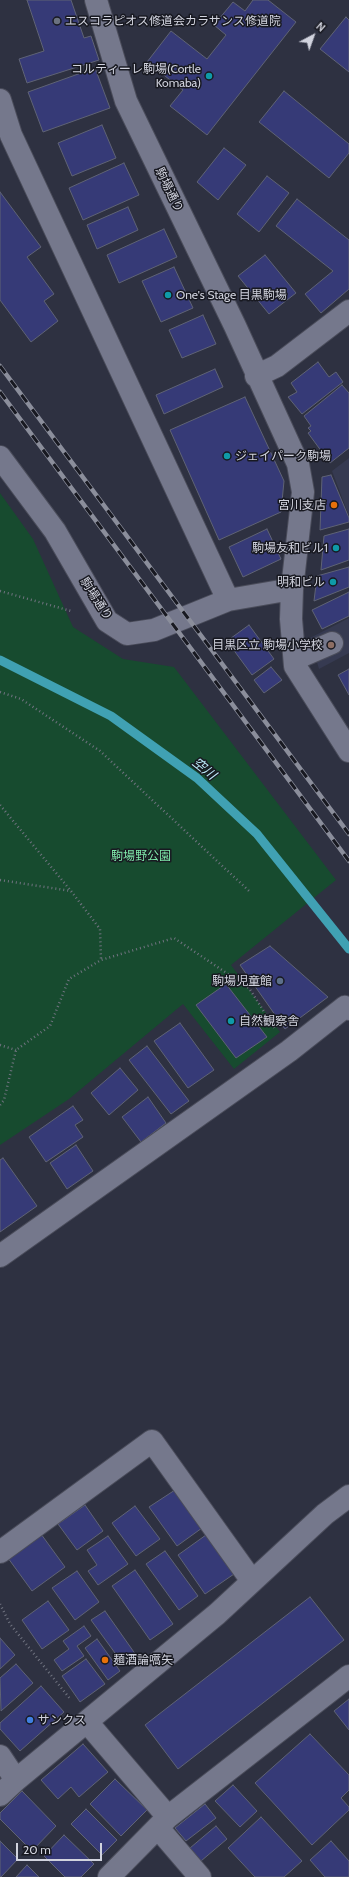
<!DOCTYPE html>
<meta charset="utf-8">
<style>
body{margin:0}
#map{position:relative;width:349px;height:1877px;overflow:hidden;background:#2e3141;font-family:Cabin,sans-serif}
canvas{display:block}
.north{position:absolute;left:293px;top:16px;width:40px;height:40px;-webkit-text-stroke:3px #181921;paint-order:stroke;rotate:41deg;font-size:11px;font-weight:700;line-height:16px;text-align:center;color:#d1d3de}
.north::after{content:'';display:block;margin:auto;width:14px;height:18px;background:#d1d3de;clip-path:polygon(50% 0,100% 100%,50% 72%,0 100%)}
.scale{position:absolute;left:16px;top:1843px;width:86px;height:18px;box-sizing:border-box;border:2px solid #d1d3de;border-top:0;padding-left:5px;font-size:12px;line-height:14px;white-space:nowrap;color:#d1d3de;-webkit-text-stroke:3px #181921;paint-order:stroke}
</style>
<div id="map">
<canvas width="349" height="1877"></canvas>
<div class="north">N</div>
<div class="scale">20 m</div>
</div>
<script>
const context = document.querySelector('canvas').getContext('2d');
context.lineJoin = 'round';
function fill(path, color) { context.fillStyle = color; context.fill(path, 'evenodd'); }
const poly = rows => new Path2D(rows.map(r => 'M' + r).join(''));
function trace(path, color, width, dash) { context.strokeStyle = color; context.lineWidth = width; context.lineCap = dash ? 'butt' : 'round'; context.setLineDash(dash || []); context.stroke(path); }
function drawText(font, color, halo, rows, align = 'center') {
  context.font = font + ' Cabin,"Noto Sans JP",sans-serif'; context.lineWidth = 3; context.setLineDash([]); context.textBaseline = 'middle'; context.strokeStyle = halo; context.fillStyle = color; for (const [text, x, y, turn = 0] of rows) {
    context.save(); context.translate(x, y); context.rotate((+turn || 0) * Math.PI / 180); context.textAlign = isNaN(turn) ? turn : align; if (halo) context.strokeText(text, 0, 0); context.fillText(text, 0, 0); context.restore();
  }
}
const built = poly([
 [349,458,349,516,332,471],
 [349,618,349,653,319,669,310,638]
]);
const green = poly([
 [0,493,33,539,73,627,123,659,174,667,336,880,231,965,280,1032,234,1069,183,1004,69,1099,0,1145]
]);
const stream = poly([
 [0,660,111,716,197,778,257,834,349,949]
]);
const building = poly([
 [27,0,71,0,84,38,91,36,99,60,27,83,19,59,44,51,27,0],
 [253,0,268,0,296,22,207,135,170,106,183,90,147,62,171,31,207,59,226,35,214,25,233,2,245,11,253,0],
 [346,17,349,20,349,72,320,49,346,17],
 [95,68,110,108,43,132,28,92,95,68],
 [284,91,349,144,349,153,329,178,259,122,284,91],
 [102,125,116,158,72,176,58,143,102,125],
 [224,148,246,165,218,200,197,182,224,148],
 [124,163,139,195,83,220,69,188,124,163],
 [267,176,289,193,259,232,237,214,267,176],
 [0,192,41,247,27,257,54,294,44,301,58,321,31,342,0,300,0,192],
 [297,199,349,240,349,289,321,313,305,294,333,271,276,226,297,199],
 [128,207,138,230,97,249,87,225,128,207],
 [164,229,177,257,119,283,107,255,164,229],
 [265,255,296,293,269,314,238,276,265,255],
 [174,267,193,308,161,322,142,281,174,267],
 [203,315,216,344,182,358,169,330,203,315],
 [318,362,329,377,336,372,343,382,302,414,288,397,297,392,291,383,318,362],
 [215,369,223,387,164,414,156,395,215,369],
 [342,385,349,393,349,448,330,463,308,433,311,431,308,428,311,426,304,416,342,385],
 [245,397,284,481,281,512,219,540,170,430,245,397],
 [331,475,349,518,349,522,320,530,322,477,331,475],
 [267,529,281,559,243,577,229,547,267,529],
 [349,529,349,560,321,570,324,536,349,529],
 [349,567,349,587,314,601,317,576,349,567],
 [349,592,349,616,322,629,312,610,349,592],
 [249,625,274,659,252,675,227,641,249,625],
 [271,667,282,680,264,693,254,680,271,667],
 [349,669,349,695,338,675,349,669],
 [270,946,328,997,285,1029,240,965,270,946],
 [226,984,267,1037,236,1058,196,1005,226,984],
 [180,1023,214,1070,188,1088,154,1041,180,1023],
 [147,1046,189,1101,171,1114,129,1060,147,1046],
 [120,1068,138,1090,109,1115,91,1093,120,1068],
 [148,1097,166,1123,141,1142,122,1117,148,1097],
 [73,1106,83,1120,75,1125,83,1137,46,1162,29,1137,73,1106],
 [76,1145,93,1171,67,1189,50,1163,76,1145],
 [3,1158,37,1206,0,1232,0,1160,3,1158],
 [175,1490,202,1528,177,1546,149,1507,175,1490],
 [85,1505,103,1531,77,1550,58,1524,85,1505],
 [135,1506,160,1539,136,1556,112,1523,135,1506],
 [41,1534,65,1567,32,1591,8,1558,41,1534],
 [206,1535,234,1574,205,1594,178,1555,206,1535],
 [108,1536,128,1564,98,1585,88,1571,97,1565,87,1550,108,1536],
 [165,1551,198,1596,179,1610,146,1564,165,1551],
 [135,1570,173,1624,150,1640,112,1586,135,1570],
 [77,1571,99,1602,75,1620,52,1588,77,1571],
 [310,1597,344,1640,178,1769,145,1725,310,1597],
 [48,1601,69,1630,42,1649,22,1620,48,1601],
 [105,1611,136,1655,123,1664,91,1620,105,1611],
 [84,1626,91,1636,77,1646,84,1656,62,1671,54,1660,69,1649,63,1641,84,1626],
 [0,1638,15,1655,0,1669,0,1638],
 [97,1639,120,1671,108,1680,85,1648,97,1639],
 [86,1659,105,1684,80,1702,62,1676,86,1659],
 [16,1664,33,1683,1,1711,0,1678,16,1664],
 [41,1686,64,1712,20,1751,0,1729,0,1723,41,1686],
 [349,1699,349,1730,334,1711,349,1699],
 [310,1734,349,1775,349,1790,341,1798,349,1807,349,1810,312,1845,255,1783,310,1734],
 [83,1744,108,1772,79,1797,71,1787,58,1799,41,1780,83,1744],
 [115,1779,147,1810,121,1836,90,1804,115,1779],
 [233,1785,257,1811,240,1827,215,1801,233,1785],
 [22,1791,56,1826,32,1851,0,1819,0,1813,22,1791],
 [205,1804,216,1818,186,1841,175,1828,205,1804],
 [86,1809,117,1840,102,1855,71,1824,86,1809],
 [261,1817,302,1861,284,1877,255,1877,228,1848,261,1817],
 [216,1826,227,1839,201,1861,190,1848,216,1826],
 [64,1835,94,1864,81,1877,65,1877,44,1856,64,1835],
 [0,1841,18,1859,1,1877,0,1877,0,1841],
 [331,1841,349,1861,349,1877,325,1877,310,1860,331,1841],
 [27,1865,39,1877,16,1877,27,1865]
]);
const path = poly([
 [0,591,71,611],
 [0,692,21,699,100,751,249,891],
 [0,805,71,891],
 [0,880,71,891,100,929,101,960],
 [0,1045,16,1050],
 [0,1105,4,1100,16,1050,50,1026,69,979,101,960,174,938,249,988,275,1029],
 [0,1604,10,1624,71,1700]
]);
const minor = poly([
 [96,0,126,101,235,326,298,464,303,492,292,589,291,619,295,666,349,751],
 [0,100,11,135,228,600],
 [256,376,277,366,349,311],
 [0,457,55,531,107,621,127,634,154,630,228,600,292,589],
 [295,659,332,643],
 [0,1256,289,1051,345,1007,349,1009],
 [0,1552,152,1441,252,1581],
 [87,1722,168,1817],
 [0,1756,16,1780],
 [0,1795,16,1780,217,1614,325,1514,349,1496],
 [158,1828,200,1877],
 [109,1877,168,1817,349,1676]
]);
const rail = poly([
 [0,366,349,834],
 [0,392,349,861]
]);
const markers = [
 [57,21,4,"#6b7280"],
 [209,76,4,"#0f9aa8"],
 [168,295,4,"#0f9aa8"],
 [227,456,4,"#0f9aa8"],
 [334,505,4,"#e8710a"],
 [336,548,4,"#0f9aa8"],
 [333,582,4,"#0f9aa8"],
 [331,645,4,"#8d6e63"],
 [280,981,4,"#5c6f8a"],
 [231,1021,4,"#0f9aa8"],
 [105,1660,4,"#e8710a"],
 [30,1720,4,"#3f7fe0"]
];
const poiNames = [
 ["エスコラピオス修道会カラサンス修道院",65,21],
 ["コルティーレ駒場(Cortle",201,69,"right"],
 ["Komaba)",201,83,"right"],
 ["One's Stage 目黒駒場",176,295],
 ["ジェイパーク駒場",235,456],
 ["宮川支店",326,505,"right"],
 ["駒場友和ビル1",328,548,"right"],
 ["明和ビル",325,582,"right"],
 ["目黒区立 駒場小学校",323,645,"right"],
 ["駒場児童館",272,981,"right"],
 ["自然観察舎",239,1021],
 ["麺酒論嚆矢",113,1660],
 ["サンクス",38,1720]
];
const streetNames = [
 ["駒場通り",169,190,64],
 ["駒場通り",96,599,57]
];
const parkNames = [
 ["駒場野公園",141,856]
];
const waterNames = [
 ["空川",204,769,39]
];
fill(built, '#363a51');
fill(green, '#174b2f');
trace(stream, '#40a1b3', 9);
fill(building, '#363a77');
trace(building, '#5f6375', 1);
trace(minor, '#4a4c5a', 24);
trace(path, '#717481', 2.5, [1, 3]);
trace(minor, '#75788c', 22);
trace(rail, '#8b8e9b', 4.5);
trace(rail, '#181921', 3, [9]);
for (const [x, y, r, color] of markers) { const dot = new Path2D(); dot.arc(x, y, r, 0, 2 * Math.PI); context.fillStyle = color; context.fill(dot); trace(dot, '#181921', 1.5); }
drawText('12px', '#d1d3de', '#181921', poiNames, 'left');
drawText('12px', '#d1d3de', '#181921', streetNames);
drawText('12px', '#7fe9ab', '#181921', parkNames);
drawText('italic 13px', '#bcedf9', '#181921', waterNames);
</script>
